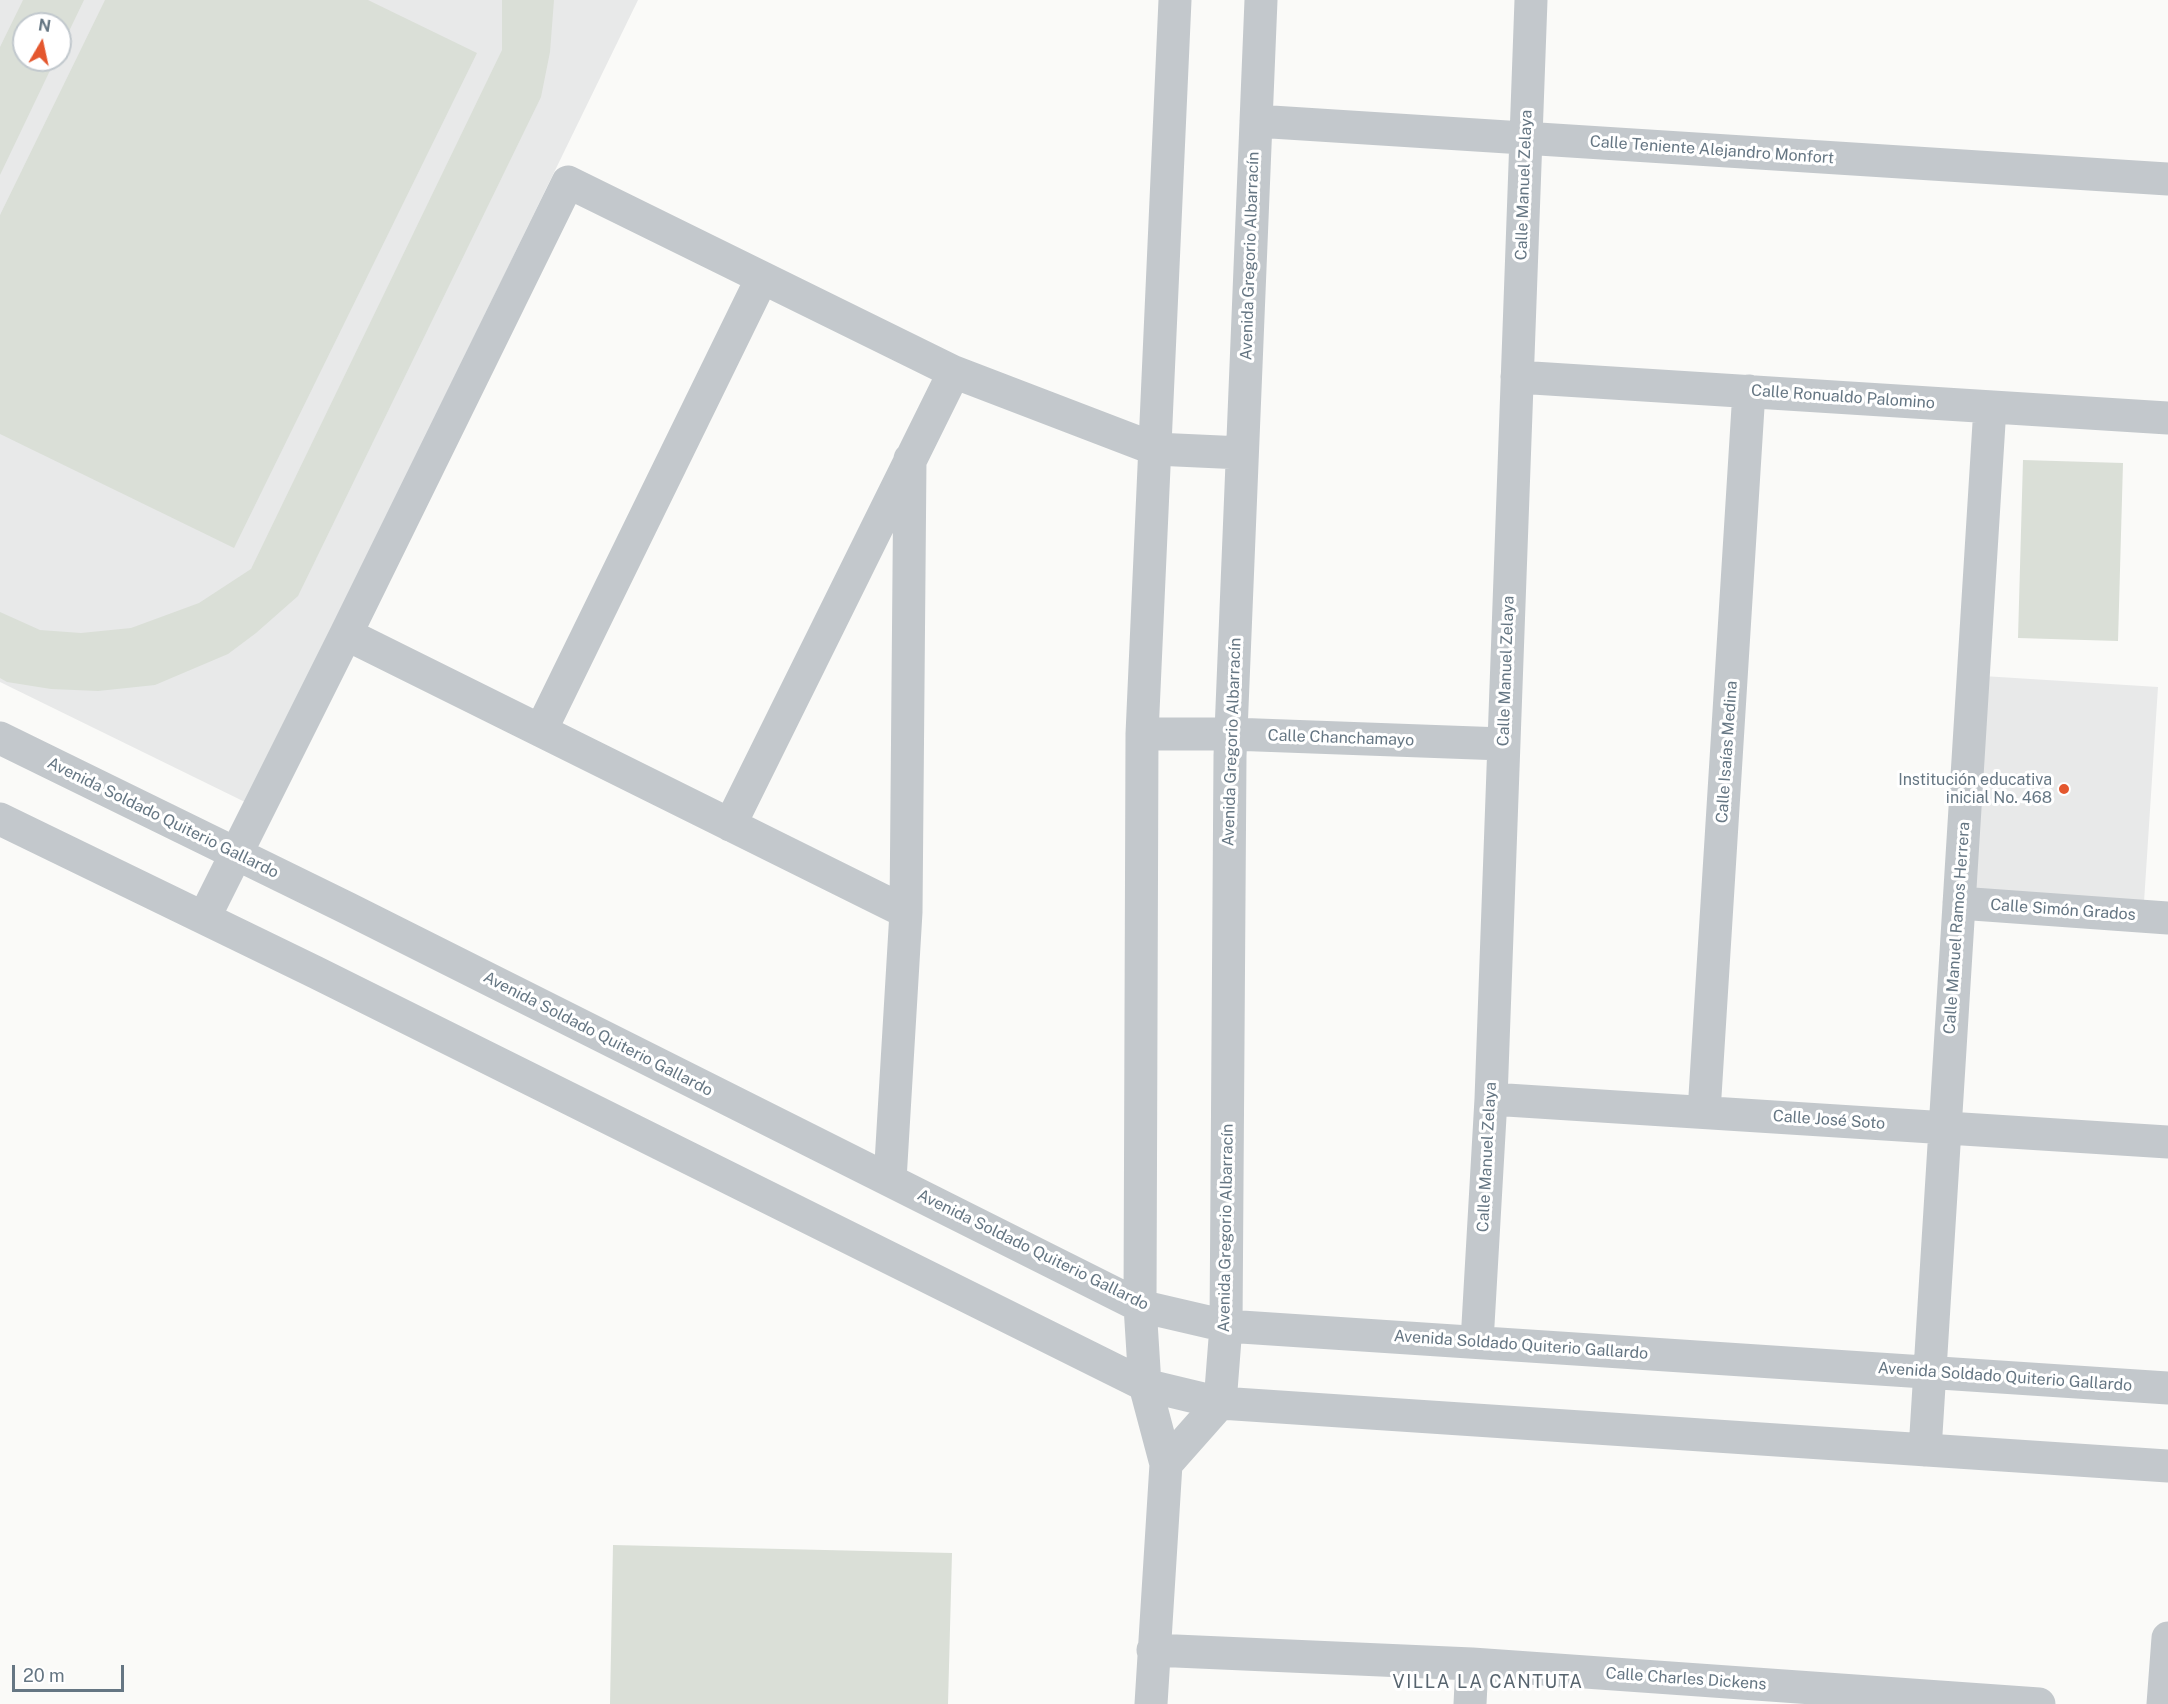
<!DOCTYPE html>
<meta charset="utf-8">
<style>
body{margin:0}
#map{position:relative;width:2168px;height:1704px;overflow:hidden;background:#fafaf8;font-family:"Public Sans",sans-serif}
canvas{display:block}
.north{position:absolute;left:12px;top:12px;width:60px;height:60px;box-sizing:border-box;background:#fff;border:2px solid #c1c8cd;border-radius:50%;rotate:9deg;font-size:16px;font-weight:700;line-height:24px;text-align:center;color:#657683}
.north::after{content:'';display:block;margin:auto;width:21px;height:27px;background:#e4572e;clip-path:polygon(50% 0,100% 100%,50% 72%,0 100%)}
.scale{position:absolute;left:12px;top:1665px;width:112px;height:27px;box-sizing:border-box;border:3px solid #657683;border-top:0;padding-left:8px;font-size:18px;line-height:21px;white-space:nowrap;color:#657683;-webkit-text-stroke:4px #fff;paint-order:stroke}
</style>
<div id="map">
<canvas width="2168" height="1704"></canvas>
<div class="north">N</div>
<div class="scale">20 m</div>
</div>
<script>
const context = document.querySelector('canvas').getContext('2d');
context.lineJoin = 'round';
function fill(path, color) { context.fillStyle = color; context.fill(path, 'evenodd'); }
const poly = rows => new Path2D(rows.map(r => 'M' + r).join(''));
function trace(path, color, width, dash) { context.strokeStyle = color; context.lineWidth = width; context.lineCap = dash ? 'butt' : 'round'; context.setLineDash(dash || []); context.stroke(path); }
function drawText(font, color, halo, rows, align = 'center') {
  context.font = font + ' "Public Sans",sans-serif'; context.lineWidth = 6; context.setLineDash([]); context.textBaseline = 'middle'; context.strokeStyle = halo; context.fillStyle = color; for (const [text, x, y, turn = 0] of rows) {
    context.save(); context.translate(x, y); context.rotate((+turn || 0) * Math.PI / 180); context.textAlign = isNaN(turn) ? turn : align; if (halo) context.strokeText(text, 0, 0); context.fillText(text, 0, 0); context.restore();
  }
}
const built = poly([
 [0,0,638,0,247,803,0,682],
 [24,24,60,24,60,60,24,60],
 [1983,676,2158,687,2144,902,1969,891]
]);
const green = poly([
 [23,0,84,0,60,50,60,24,24,24,24,60,55,60,0,175,0,47],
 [105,0,368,0,477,53,234,548,0,434,0,215],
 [502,0,554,0,550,52,541,97,298,596,256,633,228,654,155,685,98,691,51,689,7,682,0,678,0,612,40,630,81,633,131,628,199,603,251,569,502,50],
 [2023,460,2123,463,2118,641,2018,638],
 [613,1545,952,1553,948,1704,610,1704]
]);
const minor = poly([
 [1256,121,2168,179],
 [1517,377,2168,418],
 [346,634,906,912],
 [541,730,762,278],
 [1142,734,1231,734,1503,744],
 [0,738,347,908,1140,1306,1226,1326,2168,1388],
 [0,819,315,972,1145,1385,1220,1403,2168,1466],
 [730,825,954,372],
 [1959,903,2168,918],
 [204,918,346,634,568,182,954,372,1155,449,1242,453],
 [1491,1099,2168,1142],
 [1704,1112,1749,391],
 [890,1180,906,912,910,459],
 [1477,1342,1491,1099,1531,0],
 [1925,1450,1990,407],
 [1166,1464,1220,1403,1226,1326,1230,756,1261,0],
 [1153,1650,1472,1664,2039,1704],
 [1151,1704,1166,1464,1145,1385,1140,1306,1142,734,1175,0],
 [1470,1704,1472,1664],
 [2163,1704,2168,1638]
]);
const markers = [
 [2064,789,6,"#e4572e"]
];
const streetNames = [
 ["Calle Teniente Alejandro Monfort",1712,150,4],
 ["Calle Manuel Zelaya",1524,185,-88],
 ["Avenida Gregorio Albarracín",1250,256,-88],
 ["Calle Ronualdo Palomino",1843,397,4],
 ["Calle Manuel Zelaya",1506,671,-88],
 ["Calle Chanchamayo",1341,738,2],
 ["Avenida Gregorio Albarracín",1232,742,-88],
 ["Calle Isaías Medina",1727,752,-86],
 ["Avenida Soldado Quiterio Gallardo",163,818,26],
 ["Calle Simón Grados",2063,910,4],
 ["Calle Manuel Ramos Herrera",1957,928,-86],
 ["Avenida Soldado Quiterio Gallardo",598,1034,27],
 ["Calle José Soto",1829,1120,4],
 ["Calle Manuel Zelaya",1487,1157,-87],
 ["Avenida Gregorio Albarracín",1226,1228,-89],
 ["Avenida Soldado Quiterio Gallardo",1033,1250,26],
 ["Avenida Soldado Quiterio Gallardo",1521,1345,4],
 ["Avenida Soldado Quiterio Gallardo",2005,1377,4],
 ["Calle Charles Dickens",1686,1679,4]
];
const poiNames = [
 ["Institución educativa",2052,780],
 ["inicial No. 468",2052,798]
];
const neighbourhoodNames = [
 ["VILLA LA CANTUTA",1488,1682]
];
fill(built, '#e8e9e9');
fill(green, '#dadfd7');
trace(minor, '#c3c8cc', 33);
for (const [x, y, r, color] of markers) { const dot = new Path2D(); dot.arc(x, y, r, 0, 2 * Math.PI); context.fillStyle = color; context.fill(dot); trace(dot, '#fff', 2); }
drawText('16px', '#657683', '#fff', streetNames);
drawText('16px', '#657683', '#fff', poiNames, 'right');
context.letterSpacing = '1.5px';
drawText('18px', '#57646e', '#fff', neighbourhoodNames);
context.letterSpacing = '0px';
</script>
